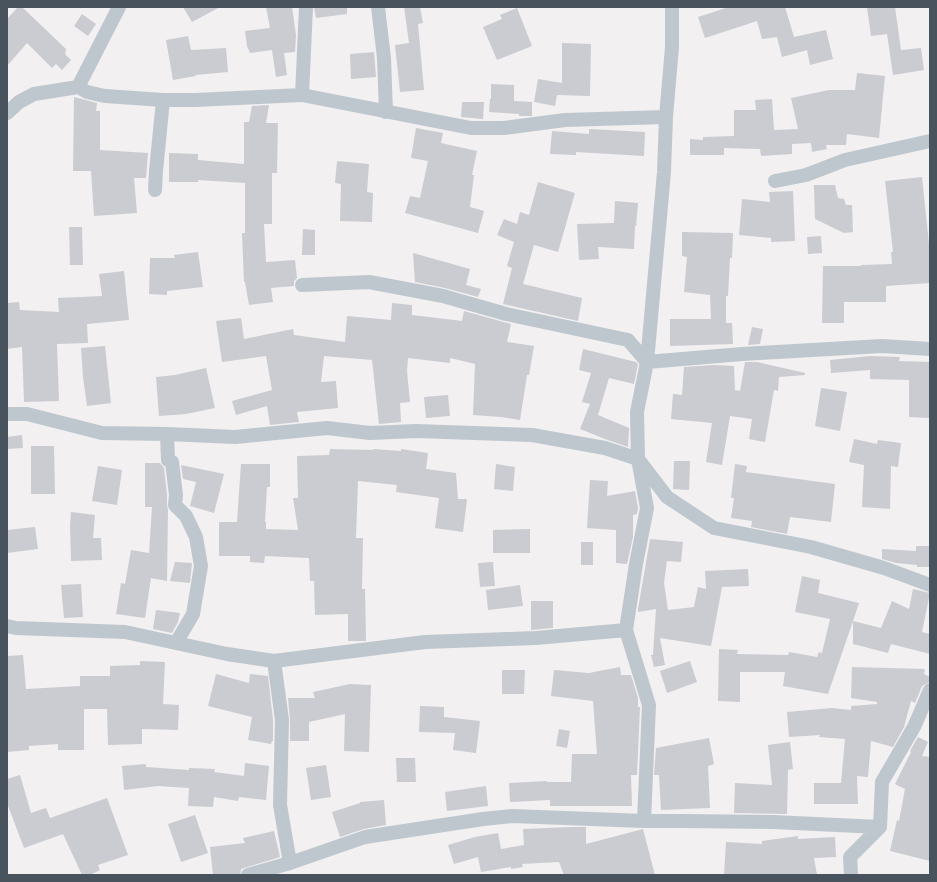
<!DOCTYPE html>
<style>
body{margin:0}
#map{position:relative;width:937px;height:882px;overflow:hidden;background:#f2f0f0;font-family:"Varela Round",sans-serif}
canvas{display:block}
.frame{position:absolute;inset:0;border:8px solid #48535d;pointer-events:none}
</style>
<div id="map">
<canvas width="937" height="882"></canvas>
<div class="frame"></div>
</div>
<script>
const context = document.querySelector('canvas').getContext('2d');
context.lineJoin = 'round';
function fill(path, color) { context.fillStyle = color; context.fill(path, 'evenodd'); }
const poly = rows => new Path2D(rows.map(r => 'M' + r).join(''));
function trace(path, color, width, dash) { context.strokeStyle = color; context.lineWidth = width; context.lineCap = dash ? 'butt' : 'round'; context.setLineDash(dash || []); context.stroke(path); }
const building = poly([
 [18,7,22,7,66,49,65,54,71,60,62,70,56,64,52,68,27,43,7,66,7,19],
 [183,7,220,7,192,22],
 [266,7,292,7,296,35,295,52,284,53,287,75,276,77,272,50,250,53,247,46,245,31,270,28],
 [314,7,347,7,347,14,316,18],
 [404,7,420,7,423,23,418,24,424,90,400,92,395,45,409,43],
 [729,7,785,7,794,37,826,30,833,59,810,65,807,50,782,57,777,37,762,39,757,21,705,38,698,17],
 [873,7,895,7,901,50,921,48,924,70,893,75,887,34,871,36,867,8],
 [517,8,532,46,497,60,483,27,502,19,500,15],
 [82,14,96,24,88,36,74,26],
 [188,36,191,50,226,48,228,72,195,75,196,76,173,80,166,40],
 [562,43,591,44,590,96,557,95,555,106,534,102,538,79,562,83],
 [374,52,376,77,351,79,350,54],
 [857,73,885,76,879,138,847,134,846,145,826,145,827,149,812,152,811,143,792,144,792,154,761,156,760,149,724,148,724,155,690,155,690,139,703,140,703,137,734,136,734,110,756,110,755,100,772,99,774,130,798,129,791,98,829,90,855,90],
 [491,84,514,85,514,101,532,102,532,116,519,116,519,114,489,112,490,99,491,99],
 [74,97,97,103,96,111,100,111,100,150,148,153,146,178,134,178,137,213,94,216,91,171,73,171],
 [462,102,484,102,483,119,461,117],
 [269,105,266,123,278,123,277,173,272,173,272,224,264,224,266,262,295,260,297,278,294,281,294,286,271,288,273,302,249,305,245,282,244,282,242,233,245,233,245,183,198,180,198,182,169,182,169,153,198,154,198,160,244,164,244,122,249,122,252,106],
 [416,128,443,133,441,143,477,151,472,175,474,175,470,207,484,211,478,233,405,213,410,196,420,198,428,161,411,158],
 [589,129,645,132,644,156,576,152,576,155,550,154,552,131,589,134],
 [337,161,369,164,367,192,373,193,372,222,340,221,341,184,335,183],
 [922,177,929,244,930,244,930,283,886,286,886,302,844,302,844,323,822,323,823,266,861,266,861,265,892,264,891,252,893,252,885,181],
 [538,182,575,193,558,252,534,245,523,284,582,298,578,321,503,304,512,268,507,266,514,242,497,235,504,219,517,224,520,212,529,215],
 [814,185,835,185,838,198,844,199,846,205,852,205,853,232,844,233,815,219],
 [793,191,795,241,771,242,771,238,739,235,742,199,770,202,769,192],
 [615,201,638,203,636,226,635,226,634,249,598,247,599,259,579,260,577,224,614,223],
 [69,227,82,227,83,265,70,265],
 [303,229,315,230,315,255,302,255],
 [682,232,733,233,732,258,730,258,728,296,726,296,726,323,732,323,733,344,670,346,670,319,711,319,710,295,684,292,687,257,682,256],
 [821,236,822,253,808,254,807,237],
 [198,252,203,287,167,291,167,295,149,294,150,258,175,258,174,255],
 [413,253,470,269,466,285,481,289,478,297,445,288,415,282],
 [124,271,129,320,87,324,88,343,57,344,59,401,24,402,22,347,7,349,7,303,19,302,20,310,59,312,58,298,102,296,99,274],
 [392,303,412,305,412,315,462,321,464,311,511,324,507,342,534,346,529,375,527,375,520,420,501,417,473,415,475,364,450,358,450,363,408,358,407,371,410,402,400,403,401,422,379,424,372,360,324,356,321,382,336,381,338,408,297,412,299,422,270,425,267,406,236,415,232,401,272,390,266,356,222,362,216,321,241,318,244,339,293,329,294,335,345,342,347,316,391,320],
 [752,327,763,329,760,344,748,345],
 [105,346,111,403,87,406,83,377,81,348],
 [583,349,636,362,638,364,634,384,609,378,598,415,629,428,628,447,605,439,580,429,590,404,582,402,591,373,579,370],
 [870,356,900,357,899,361,930,362,930,418,909,417,909,380,870,379,870,370,831,373,830,360],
 [745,362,757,362,805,373,805,375,779,377,778,391,774,390,765,442,749,439,752,419,730,416,722,465,706,462,712,423,671,419,673,394,682,395,684,367,714,365,734,366,735,390,740,391],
 [206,368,215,408,186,414,159,416,156,377,175,375],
 [821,388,847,392,840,431,815,426],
 [448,395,450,416,426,418,424,397],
 [22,435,23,448,7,449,7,437],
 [854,439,877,444,878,440,901,443,898,467,891,466,890,509,862,507,864,465,849,462],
 [31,446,54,446,55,494,31,494],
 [330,449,373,450,373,449,401,451,401,449,428,453,426,469,456,473,458,499,467,499,463,532,435,528,439,498,396,492,397,485,358,481,356,538,363,538,362,589,365,589,366,641,348,641,348,614,315,615,314,581,310,581,309,558,265,556,264,563,250,562,250,556,219,556,219,522,237,522,241,464,270,464,270,487,267,487,265,522,266,522,266,529,298,530,293,498,298,498,297,456,329,455],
 [674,461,690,461,689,490,673,489],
 [145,463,160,463,164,468,167,495,167,504,168,510,167,581,151,578,145,618,116,614,121,583,125,584,131,550,149,553,152,507,145,507],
 [496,464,515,467,513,491,494,489],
 [735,464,747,466,746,472,835,484,831,522,790,517,787,534,751,527,752,521,731,518,734,498,731,498],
 [181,465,224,474,214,513,190,506,196,482,183,479],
 [98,466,122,470,117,505,92,501],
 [590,480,608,481,607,496,635,491,638,508,637,514,633,515,633,537,627,564,616,563,616,530,587,528],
 [71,512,95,515,93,538,101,538,102,560,71,561,70,526],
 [35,527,38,549,7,553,7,530],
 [530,529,530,553,493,553,493,530],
 [650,539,683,542,681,562,667,561,664,583,668,610,694,607,698,587,706,589,705,571,748,569,749,586,722,587,711,646,660,638,665,665,654,667,651,655,653,655,656,609,638,612,638,609],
 [581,542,593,542,593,565,581,565],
 [916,546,930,546,930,567,917,567,917,565,896,563,882,559,882,549,916,551],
 [175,562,192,563,190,583,170,581],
 [493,562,495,586,480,587,478,563],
 [802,576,820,580,818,593,859,603,853,621,881,628,892,601,909,609,913,589,930,593,922,632,930,634,930,654,891,644,888,653,853,644,853,621,828,694,783,686,785,672,740,672,740,702,718,701,719,649,738,650,737,654,788,655,789,652,817,657,819,652,822,653,830,619,795,612],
 [81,584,83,617,64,618,61,585],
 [520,585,523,606,488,610,486,590],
 [531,601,553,601,553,628,531,630],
 [156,610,180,613,178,622,172,633,153,629],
 [23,655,26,689,80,686,80,676,110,676,110,666,140,665,140,661,165,662,163,704,179,705,178,730,142,729,142,744,108,745,107,709,84,709,84,750,58,750,58,744,29,746,29,750,7,752,7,656],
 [690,661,697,682,667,693,660,671],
 [620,667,621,675,631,675,638,698,638,707,640,707,637,775,631,775,632,806,550,806,550,800,510,802,509,783,547,781,547,782,571,782,572,754,597,754,593,701,551,696,554,670,589,673],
 [852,667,925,669,924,674,930,677,930,679,929,682,922,686,915,703,911,701,904,727,893,747,871,741,868,777,857,776,858,804,814,804,814,783,841,783,845,739,819,737,820,735,789,737,787,712,832,708,851,710,851,706,877,704,877,702,851,698],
 [502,670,525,670,524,694,502,694],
 [216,674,249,683,250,674,268,676,273,720,273,741,272,741,271,744,248,740,252,717,208,706],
 [350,684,371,685,369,752,344,751,345,714,309,722,309,741,290,741,290,720,288,698,315,698,313,692],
 [420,706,444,707,444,717,480,721,476,753,453,750,455,733,419,732],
 [559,729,570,731,567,748,556,746],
 [918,737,928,742,922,756,930,757,930,861,890,851,897,820,899,821,905,789,895,784,911,752,910,751],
 [709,738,714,764,708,766,710,808,661,810,659,775,654,775,656,748],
 [790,742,793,769,788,770,787,814,734,813,735,783,772,785,768,745],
 [396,758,415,758,416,782,397,782],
 [245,763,269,766,266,800,239,797,238,801,214,797,213,807,188,806,189,788,158,786,124,790,122,766,146,764,146,767,189,770,189,768,215,769,214,772,244,776],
 [326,765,331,797,311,800,306,768],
 [20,775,31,813,46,808,50,818,107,798,128,855,98,865,100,870,90,875,82,875,63,834,24,848,7,803,7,779],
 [486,786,488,806,447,811,445,792],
 [384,800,386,825,364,829,340,837,332,812,360,803,360,802],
 [195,815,208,853,181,862,168,824],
 [571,827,586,827,586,844,643,829,655,875,564,875,559,862,522,864,523,867,511,869,511,867,481,872,478,857,454,864,448,845,475,837,498,833,501,849,524,845,523,829],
 [274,831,280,857,241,869,240,875,213,875,210,847,245,843,243,838],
 [798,836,798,839,835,837,836,857,814,858,817,875,724,875,726,842,762,844,762,841]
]);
const minor = poly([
 [378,7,384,58,386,112],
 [78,87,119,7],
 [302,95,306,7],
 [7,113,19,102,34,94,78,87,87,92,105,96,163,100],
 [775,181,806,175,845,160,930,141],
 [155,190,156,171,163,100,195,100,302,95,471,128,504,128,565,120,666,117],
 [302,285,369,282,443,296,506,314,628,340,647,362,742,354,882,346,930,349],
 [7,414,27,414,102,433,167,434,235,437,327,428,370,433,416,431,532,435,605,448,638,459,667,497,714,528,811,547,884,568,930,585],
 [167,434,168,460,172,462,176,495,175,505,186,516,196,537,201,566,193,614,176,643],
 [7,626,16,628,125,632,227,654,274,661,425,642,536,638,626,630],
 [274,661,282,720,280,805,290,863],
 [644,821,649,705,626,630,636,564,647,508,638,459,637,412,647,362,664,172,666,117,672,47,672,7],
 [248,875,290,863,365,837,483,819,512,816,644,821,682,821,773,822,880,827],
 [851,875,850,857,880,827,882,782,914,727,930,690]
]);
fill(building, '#caccd2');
trace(minor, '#bec7ce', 14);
</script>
